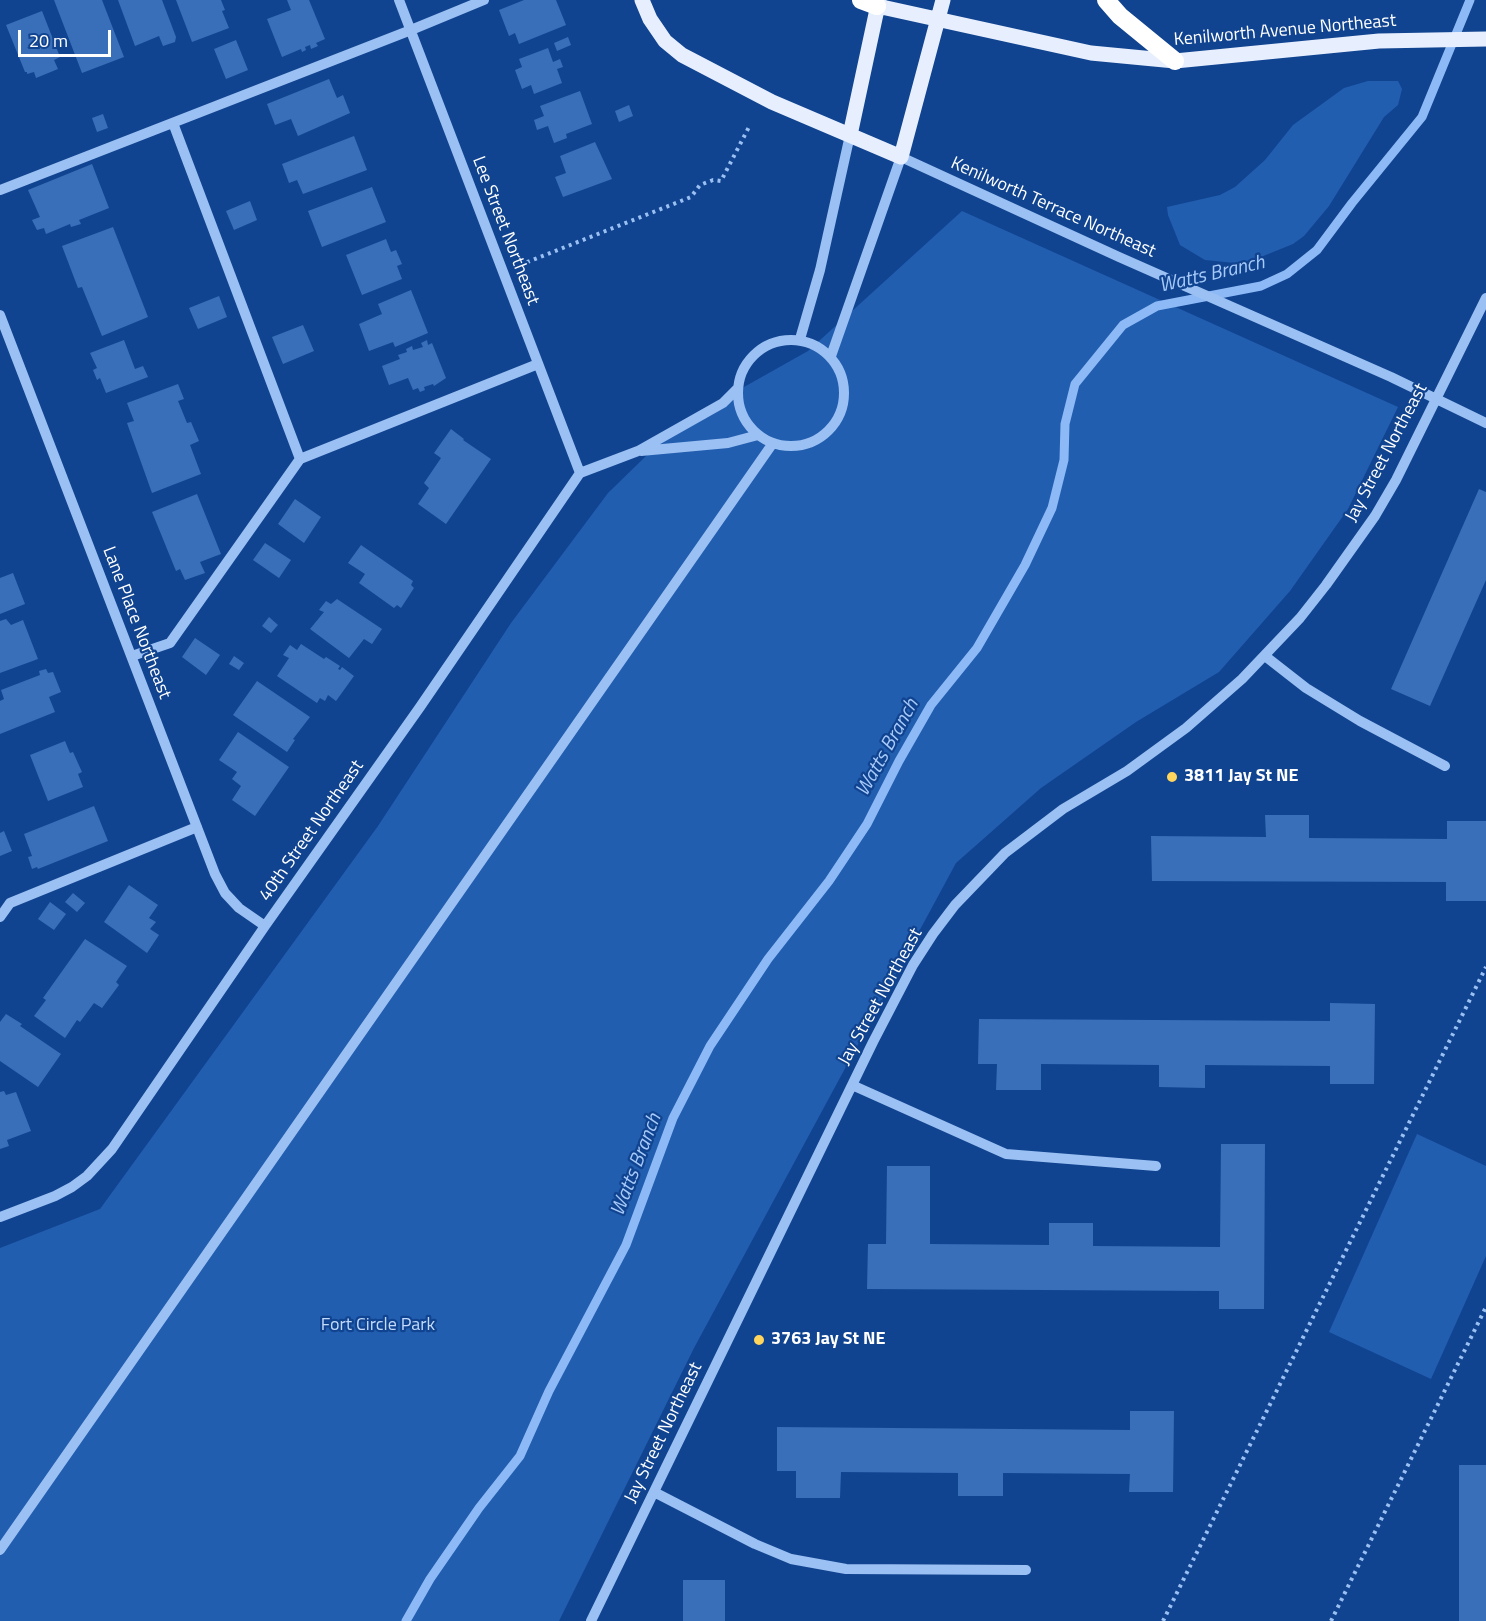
<!DOCTYPE html>
<style>
body{margin:0}
#map{position:relative;width:1486px;height:1621px;overflow:hidden;background:#114490;font-family:"Titillium Web",sans-serif}
canvas{display:block}
.scale{position:absolute;left:18px;top:30px;width:93px;height:27px;box-sizing:border-box;border:3px solid #fff;border-top:0;padding-left:8px;font-size:18px;line-height:21px;white-space:nowrap;color:#fff;-webkit-text-stroke:4px #114490;paint-order:stroke}
</style>
<div id="map">
<canvas width="1486" height="1621"></canvas>
<div class="scale">20 m</div>
</div>
<script>
const context = document.querySelector('canvas').getContext('2d');
context.lineJoin = 'round';
function fill(path, color) { context.fillStyle = color; context.fill(path, 'evenodd'); }
const poly = rows => new Path2D(rows.map(r => 'M' + r).join(''));
function trace(path, color, width, dash) { context.strokeStyle = color; context.lineWidth = width; context.lineCap = dash ? 'butt' : 'round'; context.setLineDash(dash || []); context.stroke(path); }
function drawText(font, color, halo, rows, align = 'center') {
  context.font = font + ' "Titillium Web",sans-serif'; context.lineWidth = 4.5; context.setLineDash([]); context.textBaseline = 'middle'; context.strokeStyle = halo; context.fillStyle = color; for (const [text, x, y, turn = 0] of rows) {
    context.save(); context.translate(x, y); context.rotate((+turn || 0) * Math.PI / 180); context.textAlign = isNaN(turn) ? turn : align; if (halo) context.strokeText(text, 0, 0); context.fillText(text, 0, 0); context.restore();
  }
}
const green = poly([
 [1368,81,1398,81,1402,89,1398,105,1384,117,1329,206,1304,236,1293,244,1251,261,1235,263,1205,260,1180,245,1168,215,1167,207,1220,195,1235,187,1265,160,1293,125,1344,88],
 [962,211,1398,407,1348,509,1290,591,1219,672,1136,722,1041,788,956,863,694,1348,559,1621,0,1621,0,1248,100,1209,378,826,511,623,608,493,680,423,808,351],
 [1417,1134,1486,1166,1486,1256,1431,1379,1329,1332]
]);
const stream = poly([
 [406,1621,430,1579,479,1508,520,1456,549,1391,626,1245,673,1118,710,1046,768,959,829,881,867,824,899,761,931,705,977,648,1025,565,1052,508,1064,460,1065,424,1075,384,1123,325,1157,306,1261,286,1287,274,1317,250,1352,203,1422,117,1470,0]
]);
const building = poly([
 [54,0,102,0,124,57,82,73],
 [118,0,162,0,176,37,175,42,163,46,159,36,135,46],
 [176,0,221,0,225,10,222,11,229,28,192,42],
 [287,0,309,0,325,39,316,43,318,46,311,49,310,45,305,47,306,50,302,52,301,49,282,57,267,19,291,10],
 [524,0,556,0,566,25,519,44,515,33,509,36,499,10],
 [42,11,60,57,54,60,58,69,36,78,34,72,27,74,27,72,25,72,6,25],
 [568,37,571,45,557,51,554,43],
 [236,40,248,70,226,79,214,49],
 [548,48,553,62,560,59,563,67,557,69,562,83,534,94,531,85,522,89,515,70,522,67,519,59],
 [329,79,337,98,343,95,350,113,298,136,291,119,275,125,267,104],
 [580,91,592,124,566,134,567,138,554,143,548,126,537,130,534,120,544,116,540,106],
 [629,105,633,116,619,122,615,111],
 [103,114,108,128,97,132,92,118],
 [354,136,367,170,303,194,297,180,289,183,282,164],
 [595,142,612,179,563,197,555,177,566,173,560,156],
 [92,164,109,208,79,220,81,224,71,227,70,224,46,234,44,228,37,230,32,220,40,217,28,190],
 [372,187,386,222,322,247,308,211],
 [250,201,257,220,234,230,226,211],
 [113,227,148,317,102,336,82,287,78,288,62,246],
 [386,239,391,252,396,250,402,264,397,266,402,279,362,295,346,255],
 [411,290,428,333,395,347,393,342,369,351,359,324,382,314,378,304],
 [219,296,227,317,198,329,189,308],
 [303,325,314,351,283,364,272,337],
 [124,340,135,369,143,366,148,377,106,393,100,378,97,380,93,370,97,368,90,353],
 [427,340,428,345,432,343,446,378,434,386,433,384,424,387,425,390,420,392,418,388,413,390,408,378,389,385,382,366,400,359,398,355,407,352,406,349,412,346,413,350,423,347,421,343],
 [178,384,184,399,178,401,187,423,191,422,199,441,190,445,201,474,152,493,127,423,134,421,127,403],
 [451,429,464,439,463,440,491,459,446,524,418,504,429,488,424,483,441,458,434,453],
 [1479,489,1486,492,1486,580,1430,706,1391,689],
 [197,494,221,554,200,562,205,573,185,580,180,569,176,571,152,512],
 [295,499,321,517,304,543,278,524],
 [265,543,291,560,279,578,253,560],
 [361,545,413,581,411,585,414,588,401,608,397,605,394,608,359,583,365,574,348,563],
 [13,573,25,604,0,614,0,578],
 [337,599,382,629,372,644,364,639,349,658,310,629,324,612,319,610,326,601,331,604],
 [269,617,278,625,271,633,262,626],
 [6,619,11,625,23,620,38,659,0,673,0,621],
 [195,638,220,655,206,675,182,657],
 [301,644,324,659,326,657,340,666,338,669,340,670,342,667,354,676,336,701,328,695,325,701,320,698,317,703,277,676,289,658,283,655,290,645,297,650],
 [234,656,244,663,239,670,229,664],
 [46,669,48,673,53,672,61,692,49,697,55,712,0,734,0,701,4,699,1,690,40,675,39,671],
 [257,681,310,717,293,739,295,740,287,752,233,715],
 [238,732,289,767,255,816,232,800,241,786,232,779,237,772,219,760],
 [65,741,70,753,73,752,82,772,78,774,83,787,48,801,30,755],
 [94,806,108,841,38,869,37,867,32,869,28,857,32,856,24,834],
 [1265,815,1309,815,1309,838,1447,839,1447,821,1486,821,1486,901,1446,901,1446,882,1152,881,1151,836,1266,837],
 [4,831,12,851,0,856,0,833],
 [129,885,158,905,149,918,156,922,150,929,159,935,147,953,104,922],
 [73,893,85,903,77,912,65,902],
 [50,902,66,914,54,930,38,919],
 [85,939,127,966,116,982,119,985,102,1008,94,1003,80,1022,77,1020,65,1038,34,1016,46,1000,43,998],
 [1330,1003,1375,1004,1374,1084,1330,1084,1330,1066,1205,1065,1205,1088,1159,1087,1159,1065,1041,1064,1041,1090,996,1090,997,1064,978,1064,979,1019,1330,1021],
 [6,1014,22,1024,20,1026,61,1054,38,1087,0,1061,0,1022],
 [4,1091,6,1095,16,1092,31,1131,7,1140,9,1146,0,1149,0,1092],
 [1221,1144,1265,1144,1264,1309,1219,1309,1219,1291,867,1289,868,1244,886,1244,887,1166,930,1166,930,1244,1049,1245,1049,1223,1093,1223,1093,1246,1220,1247],
 [1130,1411,1174,1411,1173,1492,1129,1492,1130,1474,1003,1473,1003,1496,958,1496,958,1473,841,1472,840,1498,796,1498,796,1471,777,1471,777,1427,1130,1430],
 [1459,1465,1486,1465,1486,1621,1459,1621],
 [683,1580,725,1580,725,1621,683,1621]
]);
const path = poly([
 [520,265,691,197,700,185,713,180,721,181,750,125],
 [1163,1621,1486,967],
 [1331,1621,1486,1307]
]);
const minor = poly([
 [399,0,580,473],
 [173,123,300,459],
 [0,190,411,30,484,0],
 [0,315,215,874,225,893,239,908,265,926],
 [800,339,820,270,850,135],
 '738 393a53 53 0 1 1 106 0a53 53 0 1 1-106 0Z',
 [831,356,901,157,1119,257,1391,377,1486,423],
 [641,451,728,443,758,435],
 [132,656,170,643,300,459,538,364],
 [1265,656,1306,688,1360,721,1445,766],
 [0,917,10,903,197,827],
 [852,1085,1006,1154,1156,1166],
 [0,1217,55,1196,72,1187,87,1176,112,1149,265,926,420,707,580,473,638,451,723,403,738,388],
 [654,1492,755,1544,791,1559,846,1569,1026,1570],
 [0,1550,773,443],
 [591,1621,873,1042,913,965,933,934,955,905,1005,853,1063,809,1127,771,1186,728,1242,679,1300,618,1326,585,1375,516,1396,480,1486,298]
]);
const major = poly([
 [642,0,650,19,665,41,682,55,772,102,901,157,943,0],
 [877,6,1091,53,1175,61,1379,41,1486,39],
 [850,135,879,0]
]);
const highway = poly([
 [861,0,877,6],
 [1106,0,1120,16,1175,61]
]);
const markers = [
 [1172,777,6,"#ffd55d"],
 [759,1340,6,"#ffd55d"]
];
const streetNames = [
 ["Kenilworth Avenue Northeast",1285,31,-5],
 ["Kenilworth Terrace Northeast",1053,208,24],
 ["Lee Street Northeast",505,231,69],
 ["Jay Street Northeast",1387,453,-62],
 ["Lane Place Northeast",136,623,69],
 ["40th Street Northeast",312,831,-55],
 ["Jay Street Northeast",881,997,-61],
 ["Jay Street Northeast",664,1433,-64]
];
const poiNames = [
 ["3811 Jay St NE",1184,777],
 ["3763 Jay St NE",771,1340]
];
const parkNames = [
 ["Fort Circle Park",378,1326]
];
const waterNames = [
 ["Watts Branch",1212,275,-13],
 ["Watts Branch",888,748,-61],
 ["Watts Branch",637,1165,-69]
];
fill(green, '#225eb0');
trace(stream, '#8dbaf6', 9);
fill(building, '#396fb9');
trace(path, '#9bc0f3', 4, [3, 4.5]);
trace(minor, '#9bc0f3', 10);
trace(major, '#e7efff', 15);
trace(highway, '#fff', 18);
for (const [x, y, r, color] of markers) { const dot = new Path2D(); dot.arc(x, y, r, 0, 2 * Math.PI); context.fillStyle = color; context.fill(dot); trace(dot, '#114490', 2); }
drawText('18px', '#fff', '#114490', streetNames);
drawText('bold 18px', '#fff', '#114490', poiNames, 'left');
drawText('18px', '#c2dbfd', '#114490', parkNames);
drawText('italic 20px', '#a7cafa', '#114490', waterNames);
</script>
